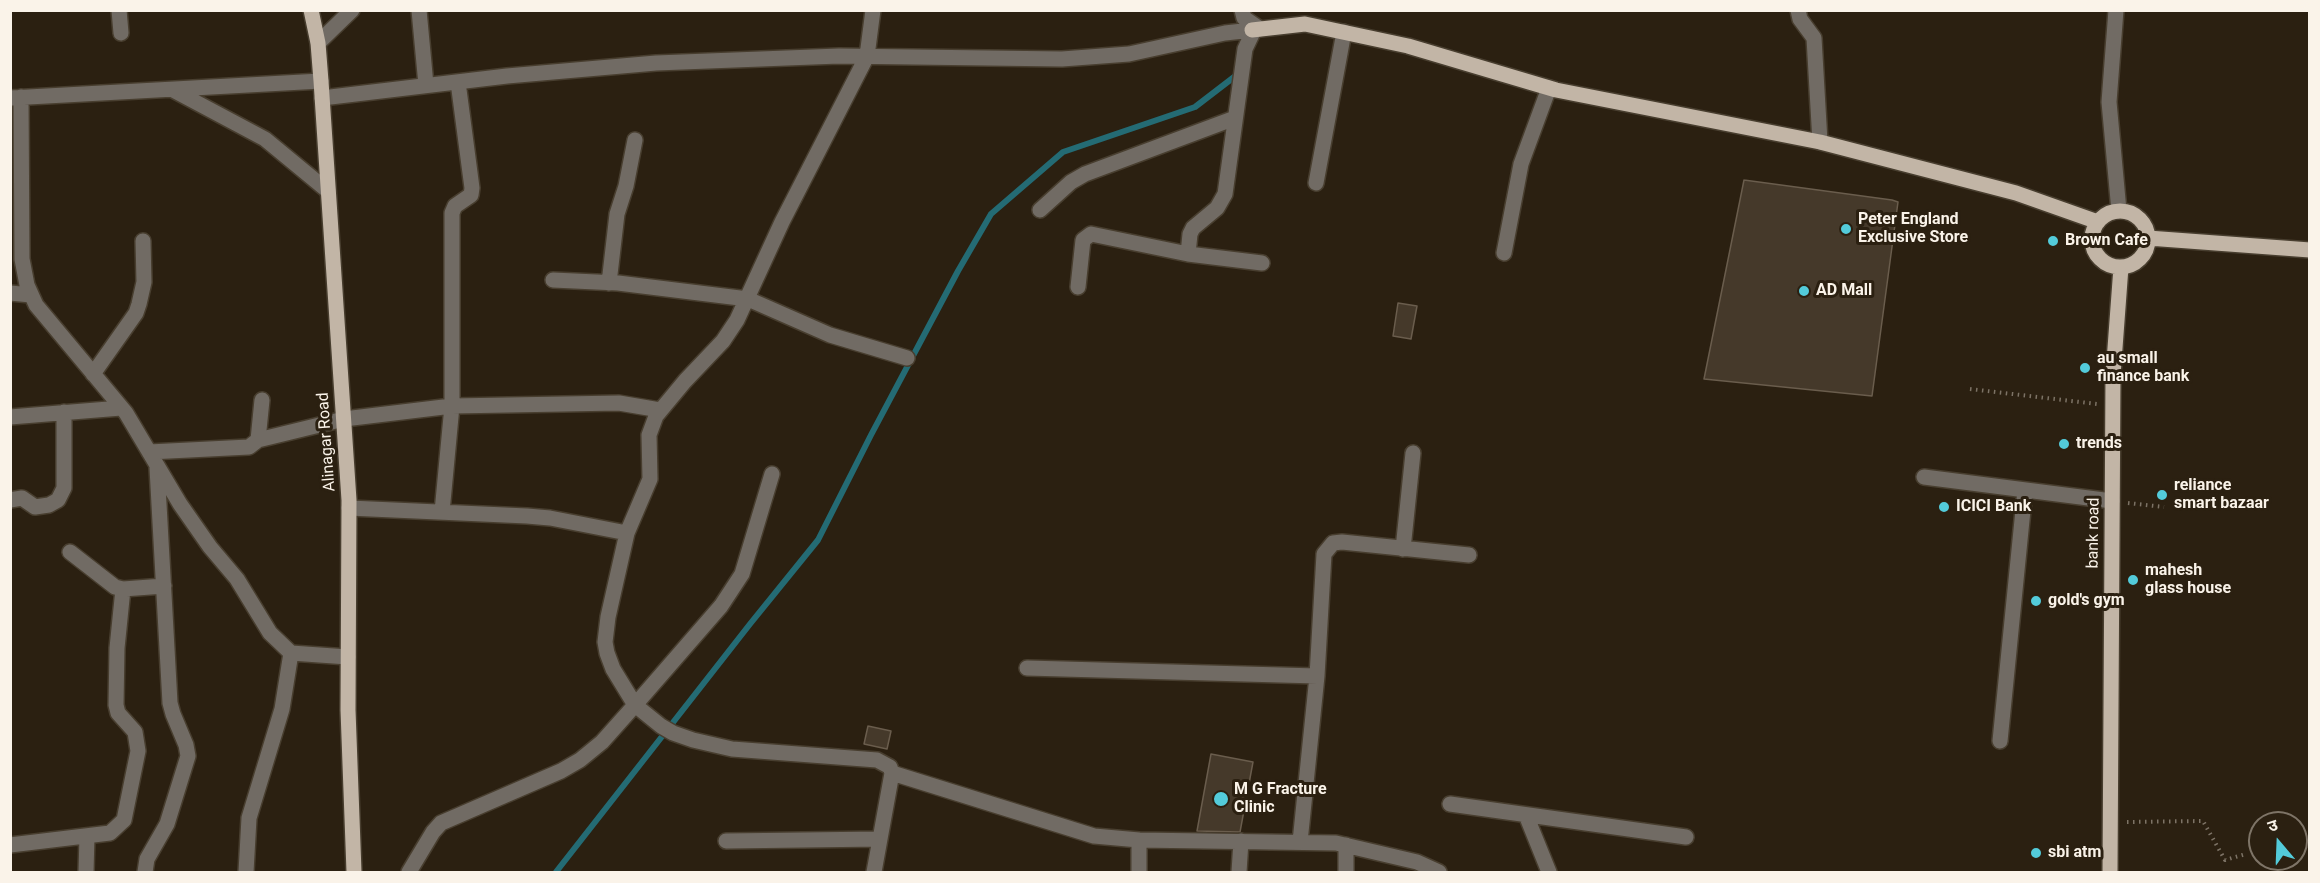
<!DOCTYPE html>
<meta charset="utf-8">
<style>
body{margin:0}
#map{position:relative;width:2320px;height:883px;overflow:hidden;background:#2b2011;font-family:Roboto,"Noto Sans Devanagari",sans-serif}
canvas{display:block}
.frame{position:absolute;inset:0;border:12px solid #faf3e9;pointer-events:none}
.north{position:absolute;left:2248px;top:811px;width:60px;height:60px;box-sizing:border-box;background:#2b2011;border:2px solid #7e7467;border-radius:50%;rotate:341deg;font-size:16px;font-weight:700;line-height:24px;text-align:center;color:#faf3e9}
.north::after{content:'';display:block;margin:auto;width:21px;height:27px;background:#53cbda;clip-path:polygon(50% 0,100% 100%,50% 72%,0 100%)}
</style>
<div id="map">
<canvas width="2320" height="883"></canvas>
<div class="frame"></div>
<div class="north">उ</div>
</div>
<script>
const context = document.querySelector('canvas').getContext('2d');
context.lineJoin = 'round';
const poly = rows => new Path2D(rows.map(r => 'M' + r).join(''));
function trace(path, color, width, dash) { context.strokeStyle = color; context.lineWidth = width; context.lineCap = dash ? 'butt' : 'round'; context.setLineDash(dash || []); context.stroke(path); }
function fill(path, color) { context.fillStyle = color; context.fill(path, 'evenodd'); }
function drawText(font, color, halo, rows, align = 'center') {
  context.font = font + ' Roboto,sans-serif'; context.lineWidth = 6; context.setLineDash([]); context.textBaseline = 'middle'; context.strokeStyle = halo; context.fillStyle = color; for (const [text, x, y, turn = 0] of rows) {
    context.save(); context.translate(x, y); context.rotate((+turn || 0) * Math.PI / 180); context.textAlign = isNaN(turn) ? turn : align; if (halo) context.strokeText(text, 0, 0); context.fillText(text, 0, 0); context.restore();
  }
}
const stream = poly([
 [556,872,750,624,818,540,871,435,958,271,991,214,1063,152,1195,107,1238,74]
]);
const building = poly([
 [1744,180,1892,200,1898,202,1872,396,1704,379,1744,180],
 [1398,303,1417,306,1411,339,1393,336,1398,303],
 [868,726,891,731,887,749,864,744,868,726],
 [1211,754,1253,762,1240,832,1197,831,1211,754]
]);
const path = poly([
 [1970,389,2097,404],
 [2128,503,2164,507],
 [2127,822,2203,821,2225,860,2246,854]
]);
const minor = poly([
 [119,10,121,33],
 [419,10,426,85],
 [873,10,867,56,782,222,737,320,723,341,685,381,656,416,649,435,650,479,627,533,608,617,605,642,607,653,613,669,635,705,661,726,673,733,693,740,732,749,877,760,890,767,892,773,874,872],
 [1242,10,1244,18,1260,29],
 [1798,10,1800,19,1814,38,1820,142],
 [2116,10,2109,102,2119,211],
 [318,43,352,10],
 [173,90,265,139,328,191],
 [21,97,22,259,27,285,36,305,126,413,180,504,210,547,237,579,270,633,291,653,348,657],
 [10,98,321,81],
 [322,98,507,76,656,63,839,56,1062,59,1129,54,1225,33,1252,30],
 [1316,183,1344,32],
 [1040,210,1071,182,1085,174,1235,118],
 [1504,253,1521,164,1549,88],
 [1188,254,1190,234,1193,228,1217,208,1225,194,1245,49,1254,30],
 [553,280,618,283,748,299,830,335,907,358],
 [609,283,617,214,626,186,635,140],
 [1078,287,1083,240,1091,234,1188,254,1262,263],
 [10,293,31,295],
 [93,374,136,313,139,304,144,282,143,241],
 [10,417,121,408],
 [258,440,344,419,452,406,619,403,660,410],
 [149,452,249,447,258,440,262,400],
 [1924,477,2112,501],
 [10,500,22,498,35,507,49,505,58,500,64,488,64,412],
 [349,508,527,516,550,518,627,533],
 [442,512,452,406,452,213,455,206,471,195,472,188,458,82],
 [1403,549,1413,453],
 [70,552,115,587,123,589,164,586],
 [1027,668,1317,676],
 [2000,741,2025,490],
 [892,773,1094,836,1139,840],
 [1450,804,1686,837],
 [1526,815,1549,872],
 [726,841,880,839],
 [1300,842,1317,676,1324,554,1333,543,1342,542,1469,555],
 [10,845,110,833,124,820,138,751,135,732,118,713,116,705,117,648,123,589],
 [1346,845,1346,872],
 [86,872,87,836],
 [145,872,147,859,167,824,188,756,186,745,173,714,170,703,157,468],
 [246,872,249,818,282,709,291,653],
 [409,872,433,832,441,823,561,771,580,760,602,742,635,705,721,606,742,574,772,474],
 [1139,872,1139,840,1336,843,1417,862,1439,872],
 [1239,872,1241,841]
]);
const major = poly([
 [311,10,318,43,321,81,349,500,348,710,354,872],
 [1252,30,1305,24,1408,46,1556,90,1820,142,2016,193,2098,222],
 '2092 239a28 28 0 1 1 56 0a28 28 0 1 1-56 0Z',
 [2148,238,2310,250],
 [2110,872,2113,375,2121,267]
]);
const markers = [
 [1846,229,6,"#53cbda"],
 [2053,241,6,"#53cbda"],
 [1804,291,6,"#53cbda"],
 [2085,368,6,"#53cbda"],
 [2064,444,6,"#53cbda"],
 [2162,495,6,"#53cbda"],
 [1944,507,6,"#53cbda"],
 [2133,580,6,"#53cbda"],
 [2036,601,6,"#53cbda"],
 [1221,799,8,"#53cbda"],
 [2036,853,6,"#53cbda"]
];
const poiNames = [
 ["Peter England",1858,220],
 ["Exclusive Store",1858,238],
 ["Brown Cafe",2065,241],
 ["AD Mall",1816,291],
 ["au small",2097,359],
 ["finance bank",2097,377],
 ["trends",2076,444],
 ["reliance",2174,486],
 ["smart bazaar",2174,504],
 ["ICICI Bank",1956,507],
 ["mahesh",2145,571],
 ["glass house",2145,589],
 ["gold's gym",2048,601],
 ["M G Fracture",1234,790],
 ["Clinic",1234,808],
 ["sbi atm",2048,853]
];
const streetNames = [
 ["Alinagar Road",327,442,-94],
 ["bank road",2094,533,-89]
];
trace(stream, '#246b74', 6);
fill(building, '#45392a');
trace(building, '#6a5d4d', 1.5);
trace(minor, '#483e2f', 18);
trace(major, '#483e2f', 18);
trace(path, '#7d7366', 4, [1.5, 4.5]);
trace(minor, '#716b64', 15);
trace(major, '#c2b5a6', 15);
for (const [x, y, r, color] of markers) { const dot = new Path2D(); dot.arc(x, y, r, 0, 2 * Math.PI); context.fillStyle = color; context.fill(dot); trace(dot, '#2b2011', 2); }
drawText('bold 16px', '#faf3e9', '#2b2011', poiNames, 'left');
drawText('16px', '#faf3e9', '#2b2011', streetNames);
</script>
